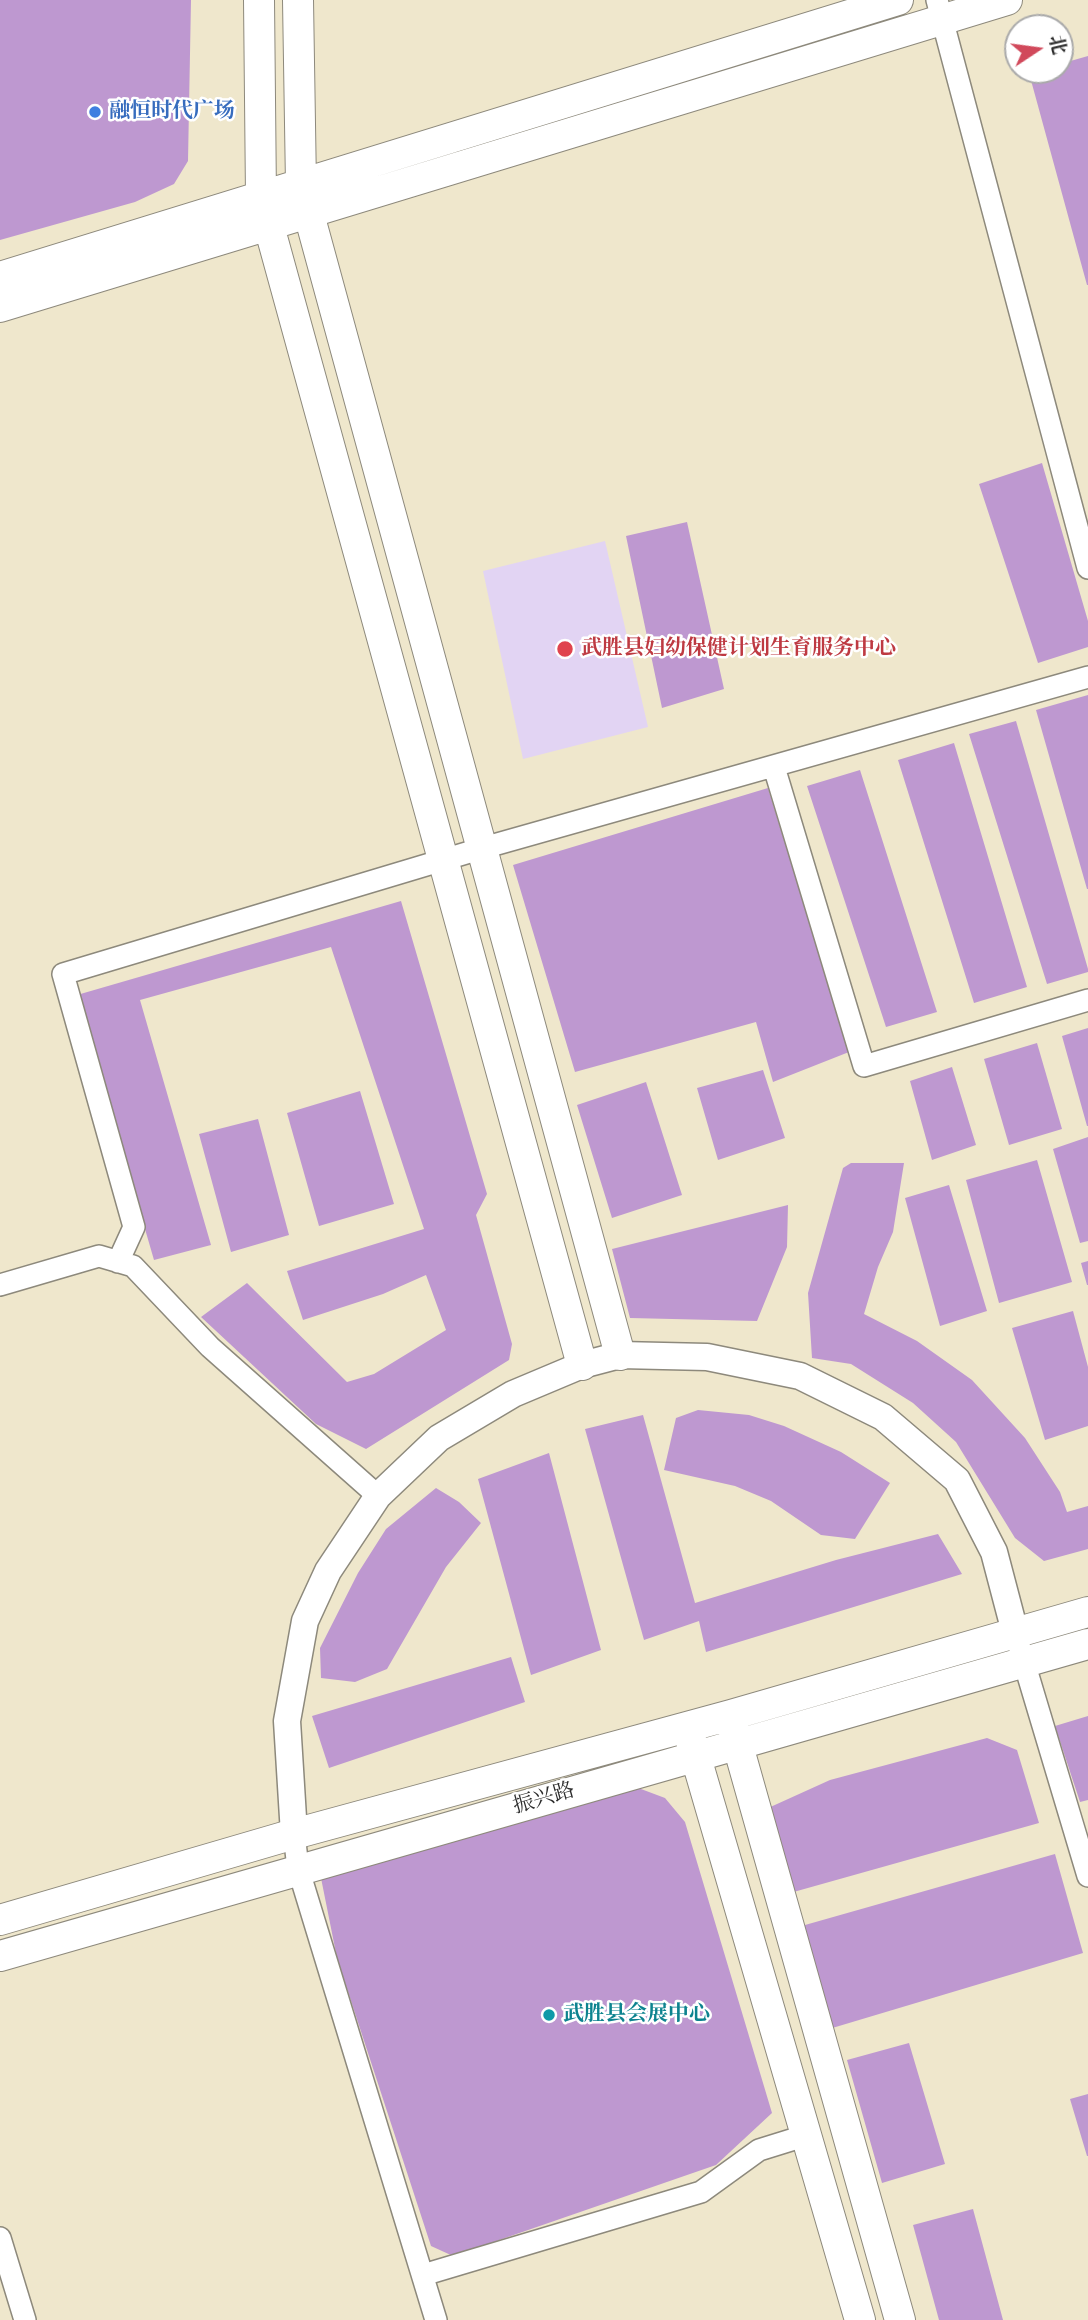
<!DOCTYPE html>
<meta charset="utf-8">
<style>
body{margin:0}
#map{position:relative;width:1088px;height:2320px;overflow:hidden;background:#efe7cc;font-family:"IM FELL Great Primer","Noto Serif SC",serif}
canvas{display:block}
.north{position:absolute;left:1004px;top:14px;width:70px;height:70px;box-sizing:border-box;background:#fff;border:2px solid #aaa;border-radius:50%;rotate:77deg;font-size:19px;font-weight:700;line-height:28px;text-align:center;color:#2b2b2b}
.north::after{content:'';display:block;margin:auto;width:24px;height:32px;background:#d1495b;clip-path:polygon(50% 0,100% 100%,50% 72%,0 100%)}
</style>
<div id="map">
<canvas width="1088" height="2320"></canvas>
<div class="north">北</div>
</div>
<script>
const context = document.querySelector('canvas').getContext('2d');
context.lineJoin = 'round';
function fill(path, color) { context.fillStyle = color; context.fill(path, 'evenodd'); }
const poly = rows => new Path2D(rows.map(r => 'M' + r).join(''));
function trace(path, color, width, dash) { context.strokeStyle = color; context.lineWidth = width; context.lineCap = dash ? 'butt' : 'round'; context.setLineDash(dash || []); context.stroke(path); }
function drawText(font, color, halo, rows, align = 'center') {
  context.font = font + ' "IM FELL Great Primer","Noto Serif SC",serif'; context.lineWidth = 5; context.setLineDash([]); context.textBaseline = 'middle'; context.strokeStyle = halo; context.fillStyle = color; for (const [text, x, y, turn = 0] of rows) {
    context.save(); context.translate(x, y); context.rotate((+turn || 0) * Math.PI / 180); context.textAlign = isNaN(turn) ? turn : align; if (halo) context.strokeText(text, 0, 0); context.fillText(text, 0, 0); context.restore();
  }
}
const built = poly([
 [605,541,648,727,523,759,483,571]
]);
const building = poly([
 [0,0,191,0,188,161,174,184,135,202,0,240],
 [1088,56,1088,285,1087,285,1029,73,1060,70,1060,64],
 [1042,463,1088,621,1088,647,1038,663,979,484],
 [687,522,724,689,662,708,626,536],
 [1088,695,1088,889,1087,889,1036,710],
 [1016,721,1088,969,1088,972,1047,984,969,734],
 [954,743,1027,987,974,1003,898,760],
 [860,770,937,1012,886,1027,807,786],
 [768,788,849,1052,773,1082,756,1022,575,1072,513,865],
 [401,901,487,1194,476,1215,512,1344,509,1360,366,1449,316,1424,201,1317,247,1283,347,1382,374,1374,446,1330,426,1275,383,1294,303,1320,287,1271,424,1229,331,947,140,1000,211,1245,154,1260,77,995],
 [1088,1028,1088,1126,1087,1126,1062,1036],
 [1037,1043,1062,1129,1009,1145,984,1059],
 [952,1067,976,1145,932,1160,910,1081],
 [763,1070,785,1138,718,1160,697,1088],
 [646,1082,682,1195,612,1218,577,1105],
 [360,1091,394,1204,319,1226,287,1113],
 [258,1119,289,1235,231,1252,199,1134],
 [1088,1137,1088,1241,1080,1243,1053,1149],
 [1037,1160,1072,1282,999,1303,966,1180],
 [851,1163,904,1163,893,1232,878,1267,864,1314,917,1341,972,1380,1025,1438,1060,1492,1067,1512,1088,1506,1088,1549,1044,1561,1015,1538,956,1442,913,1403,851,1364,812,1358,808,1293,843,1168],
 [949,1185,987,1311,940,1326,905,1198],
 [788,1205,787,1247,757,1321,630,1318,612,1249],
 [1088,1261,1088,1285,1087,1285,1081,1263],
 [1073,1311,1088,1367,1088,1426,1045,1440,1012,1328],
 [698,1410,749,1415,784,1426,841,1452,890,1483,855,1539,821,1535,771,1501,735,1486,664,1470,676,1418],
 [643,1415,695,1603,836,1560,938,1534,962,1574,706,1652,699,1621,644,1640,585,1429],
 [549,1453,601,1650,531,1675,478,1479],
 [436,1488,459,1502,481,1523,446,1567,387,1669,355,1682,321,1678,320,1648,358,1573,386,1529],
 [511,1657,525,1702,329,1768,312,1716],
 [1088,1716,1088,1800,1080,1802,1055,1726],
 [987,1738,1017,1750,1039,1823,790,1893,766,1809,830,1780],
 [641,1789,665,1798,685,1822,772,2113,716,2165,453,2256,431,2246,337,1958,321,1878,598,1791],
 [1055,1854,1083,1953,829,2029,798,1927],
 [909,2043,945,2164,882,2183,847,2060],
 [1088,2094,1088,2156,1087,2156,1070,2099],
 [973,2209,1003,2320,939,2320,913,2225]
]);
const minor = poly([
 [937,0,1088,568],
 [774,767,864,1066,1088,1000],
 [118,1262,134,1227,63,974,483,848,1088,677],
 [0,1285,99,1256,133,1266,210,1347,378,1496],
 [1015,1632,1088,1876],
 [294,1834,298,1868,436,2320],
 [0,2238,25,2320],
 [423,2275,701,2192,759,2150,804,2136]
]);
const tertiary = poly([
 [294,1834,287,1721,305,1621,328,1571,378,1496,439,1438,513,1394,582,1365,620,1355,707,1357,800,1376,883,1417,957,1480,994,1552,1015,1632]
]);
const secondary = poly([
 [259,0,261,197,582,1365],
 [298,0,301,185,620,1355],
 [0,277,898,0],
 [0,307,1007,0],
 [733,1728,900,2320],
 [690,1737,860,2320],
 [0,1920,294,1834,731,1715,1088,1612],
 [0,1956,1088,1644]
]);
const markers = [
 [95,112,7,"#3f7fe0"],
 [565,649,9,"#e0444e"],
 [549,2015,7,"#0f9aa8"]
];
const shopNames = [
 ["融恒时代广场",109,112]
];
const healthNames = [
 ["武胜县妇幼保健计划生育服务中心",581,649]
];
const streetNames = [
 ["振兴路",544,1799,-16]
];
const cultureNames = [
 ["武胜县会展中心",563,2015]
];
fill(built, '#e2d4f3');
fill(building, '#be98d0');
trace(minor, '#8d897c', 24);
trace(tertiary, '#8d897c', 29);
trace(secondary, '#8d897c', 32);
trace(minor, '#fff', 21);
trace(tertiary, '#fff', 26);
trace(secondary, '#fff', 30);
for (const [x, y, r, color] of markers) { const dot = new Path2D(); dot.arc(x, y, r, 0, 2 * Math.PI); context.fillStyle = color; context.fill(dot); trace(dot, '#fff', 2.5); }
drawText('bold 21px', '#366cbe', '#fff', shopNames, 'left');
drawText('bold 21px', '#be3a42', '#fff', healthNames, 'left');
drawText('21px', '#2b2b2b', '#fff', streetNames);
drawText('bold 21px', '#0d838f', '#fff', cultureNames, 'left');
</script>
